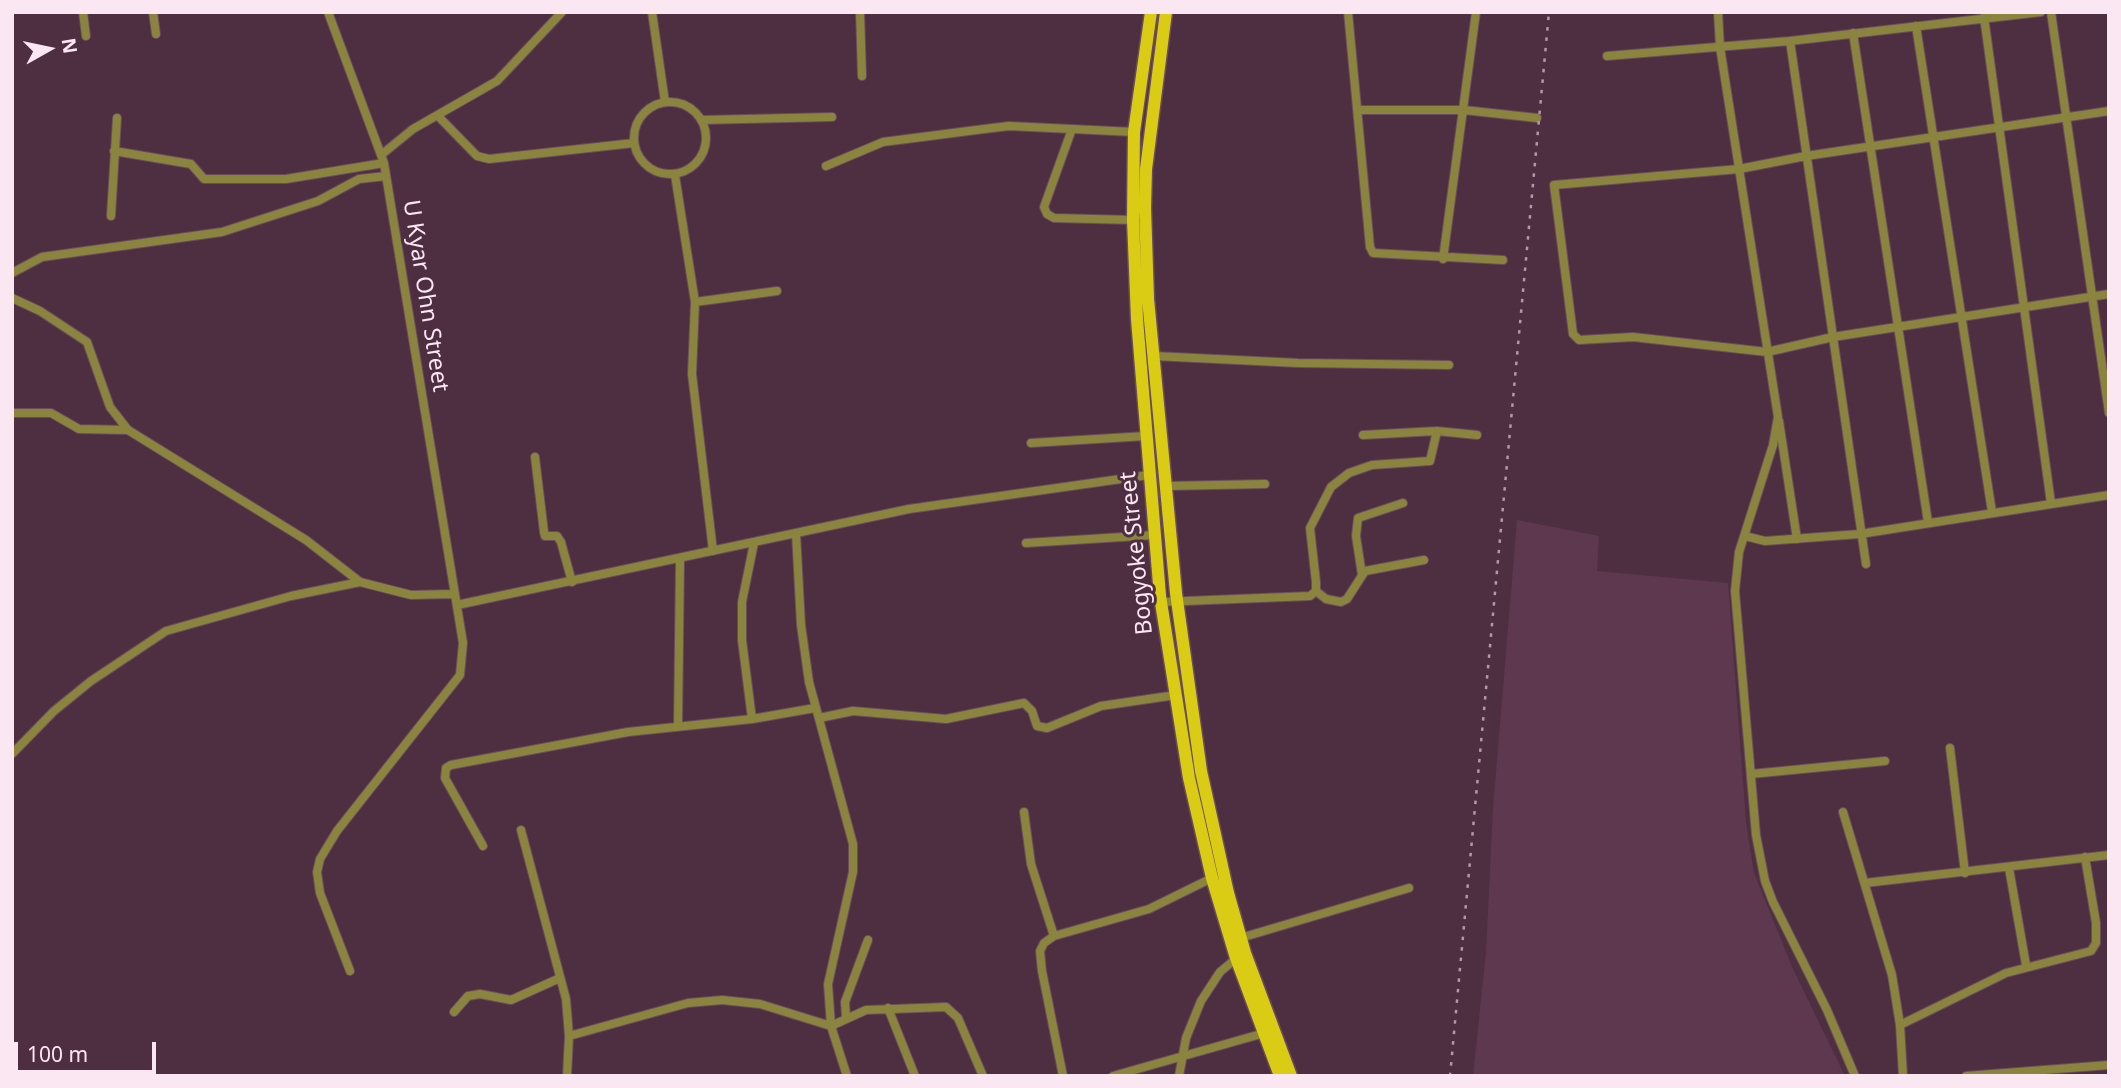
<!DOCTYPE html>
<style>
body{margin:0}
#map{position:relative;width:2121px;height:1088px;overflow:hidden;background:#4e2e41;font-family:"Noto Sans",sans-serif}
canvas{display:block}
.frame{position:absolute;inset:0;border:14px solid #fbe7f2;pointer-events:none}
.north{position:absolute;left:14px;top:14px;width:70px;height:70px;-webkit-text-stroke:5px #4e2e41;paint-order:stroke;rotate:81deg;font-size:19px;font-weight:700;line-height:28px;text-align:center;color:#fbe7f2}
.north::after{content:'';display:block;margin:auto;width:24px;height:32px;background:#fbe7f2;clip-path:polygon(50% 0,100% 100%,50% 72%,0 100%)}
.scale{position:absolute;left:14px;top:1042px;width:142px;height:32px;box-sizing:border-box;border:4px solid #fbe7f2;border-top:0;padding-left:9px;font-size:21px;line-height:24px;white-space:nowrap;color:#fbe7f2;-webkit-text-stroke:5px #4e2e41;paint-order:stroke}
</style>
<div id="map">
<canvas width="2121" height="1088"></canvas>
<div class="frame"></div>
<div class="north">N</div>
<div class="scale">100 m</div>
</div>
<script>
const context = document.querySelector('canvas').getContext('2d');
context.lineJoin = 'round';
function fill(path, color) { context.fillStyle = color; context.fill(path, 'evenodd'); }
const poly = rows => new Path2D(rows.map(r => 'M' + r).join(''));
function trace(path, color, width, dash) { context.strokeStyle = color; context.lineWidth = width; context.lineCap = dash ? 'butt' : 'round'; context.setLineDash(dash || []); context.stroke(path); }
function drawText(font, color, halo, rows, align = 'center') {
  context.font = font + ' "Noto Sans",sans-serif'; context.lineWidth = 6; context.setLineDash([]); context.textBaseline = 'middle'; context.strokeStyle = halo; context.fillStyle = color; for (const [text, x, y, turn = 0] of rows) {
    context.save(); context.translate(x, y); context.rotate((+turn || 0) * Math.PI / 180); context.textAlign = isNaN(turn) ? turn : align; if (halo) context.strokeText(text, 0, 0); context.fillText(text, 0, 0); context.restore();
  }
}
const built = poly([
 [1517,520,1599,536,1597,571,1728,583,1746,822,1754,873,1793,969,1845,1076,1473,1076,1486,952,1493,808]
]);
const minor = poly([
 [83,12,86,36],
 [153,12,156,34],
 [328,12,384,163,463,643,460,675,337,831,320,859,317,872,320,893,350,971],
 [652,12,665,102],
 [860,12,862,76],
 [1348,12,1370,247,1373,253,1503,260],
 [1718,12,1720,47,1778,417,1773,445,1739,552,1735,591,1756,835,1765,881,1773,902,1827,1010,1855,1076],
 [2051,12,2109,413],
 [1984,17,2051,503],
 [1916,26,1992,512],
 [1853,33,1928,522],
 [1790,41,1866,564],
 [1607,56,1790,41,2041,12],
 '634 138a36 36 0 1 1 72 0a36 36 0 1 1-72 0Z',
 [1359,110,1464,110,1537,118],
 [2109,111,1806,156,1739,169,1554,185,1573,334,1579,340,1633,337,1767,352,1833,337,2109,294],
 [438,116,477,156,489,159,634,143],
 [701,120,832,117],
 [1072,129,1044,207,1047,214,1054,218,1133,220],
 [114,151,191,164,204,179,286,179,384,163],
 [381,155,413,129,497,81,562,12],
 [826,166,883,142,984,129,1009,126,1134,132],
 [675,175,695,302,777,291],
 [111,216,117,118],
 [1443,259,1476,12],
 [12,273,42,257,222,232,318,201,359,179,386,176],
 [12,298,40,311,87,342,110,407,128,430,306,540,360,582],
 [695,302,692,374,713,551],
 [1154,356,1298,363,1449,365],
 [12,413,51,413,79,429,128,430],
 [1779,421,1797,539],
 [1363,435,1437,431,1477,435],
 [1031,443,1146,436],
 [535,457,544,532,545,536,557,536,561,542,572,582],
 [1166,486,1265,484],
 [796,533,801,625,809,682,853,844,853,872,828,984,831,1026,847,1076],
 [1745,536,1765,541,1860,534,2109,495],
 [1026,543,1155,535],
 [1362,575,1356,536,1358,518,1403,503],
 [1316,591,1326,599,1341,602,1347,599,1365,571,1424,560],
 [1161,602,1310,596,1316,591,1316,582,1310,528,1331,487,1349,473,1372,465,1430,461,1437,431],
 [457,605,909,509,1149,475],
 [819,718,853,711,946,719,1024,703,1032,711,1037,726,1047,728,1101,706,1176,695],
 [752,719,742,640,742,602,754,543],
 [678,726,680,559],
 [1950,748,1965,873],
 [12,754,54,711,91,681,166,631,291,596,360,582,411,595,453,594],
 [1751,774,1885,761],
 [1024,812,1031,864,1054,936],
 [1843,812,1892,975,1900,1025,1903,1076],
 [521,830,566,999,569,1036,567,1076],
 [483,846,445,778,446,768,451,765,628,732,752,719,815,708],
 [2009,868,2026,965],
 [1865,883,2109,855],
 [1237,939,1409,888],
 [888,1008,915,1076],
 [454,1012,468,996,480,994,511,1000,560,978],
 [846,1017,845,1002,868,940],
 [1900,1025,2006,973,2091,951,2096,943,2096,923,2085,857],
 [831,1026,866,1010,946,1007,958,1018,983,1076],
 [569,1036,688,1003,722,1000,760,1004,831,1026],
 [1063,1076,1042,971,1040,951,1044,943,1054,936,1149,909,1214,877],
 [1113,1076,1268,1032],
 [1179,1076,1186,1038,1201,1001,1220,972,1238,957],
 [1966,1076,2109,1065]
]);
const primary = poly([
 [1151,12,1134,132,1133,220,1137,319,1160,596,1189,778,1212,878,1236,958,1280,1076],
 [1166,12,1146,169,1145,208,1148,299,1176,593,1201,771,1228,893,1245,953,1291,1076]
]);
const rail = poly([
 [1450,1076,1549,12]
]);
const streetNames = [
 ["U Kyar Ohn Street",425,296,81],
 ["Bogyoke Street",1137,553,-96]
];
fill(built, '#5e384f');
trace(minor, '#6a4c5d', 10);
trace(primary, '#6a4c5d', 15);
trace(minor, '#8a843f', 8);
trace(primary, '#dacc14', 12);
trace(rail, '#b299a7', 2.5, [3.5, 7]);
drawText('23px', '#fbe7f2', '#4e2e41', streetNames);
</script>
